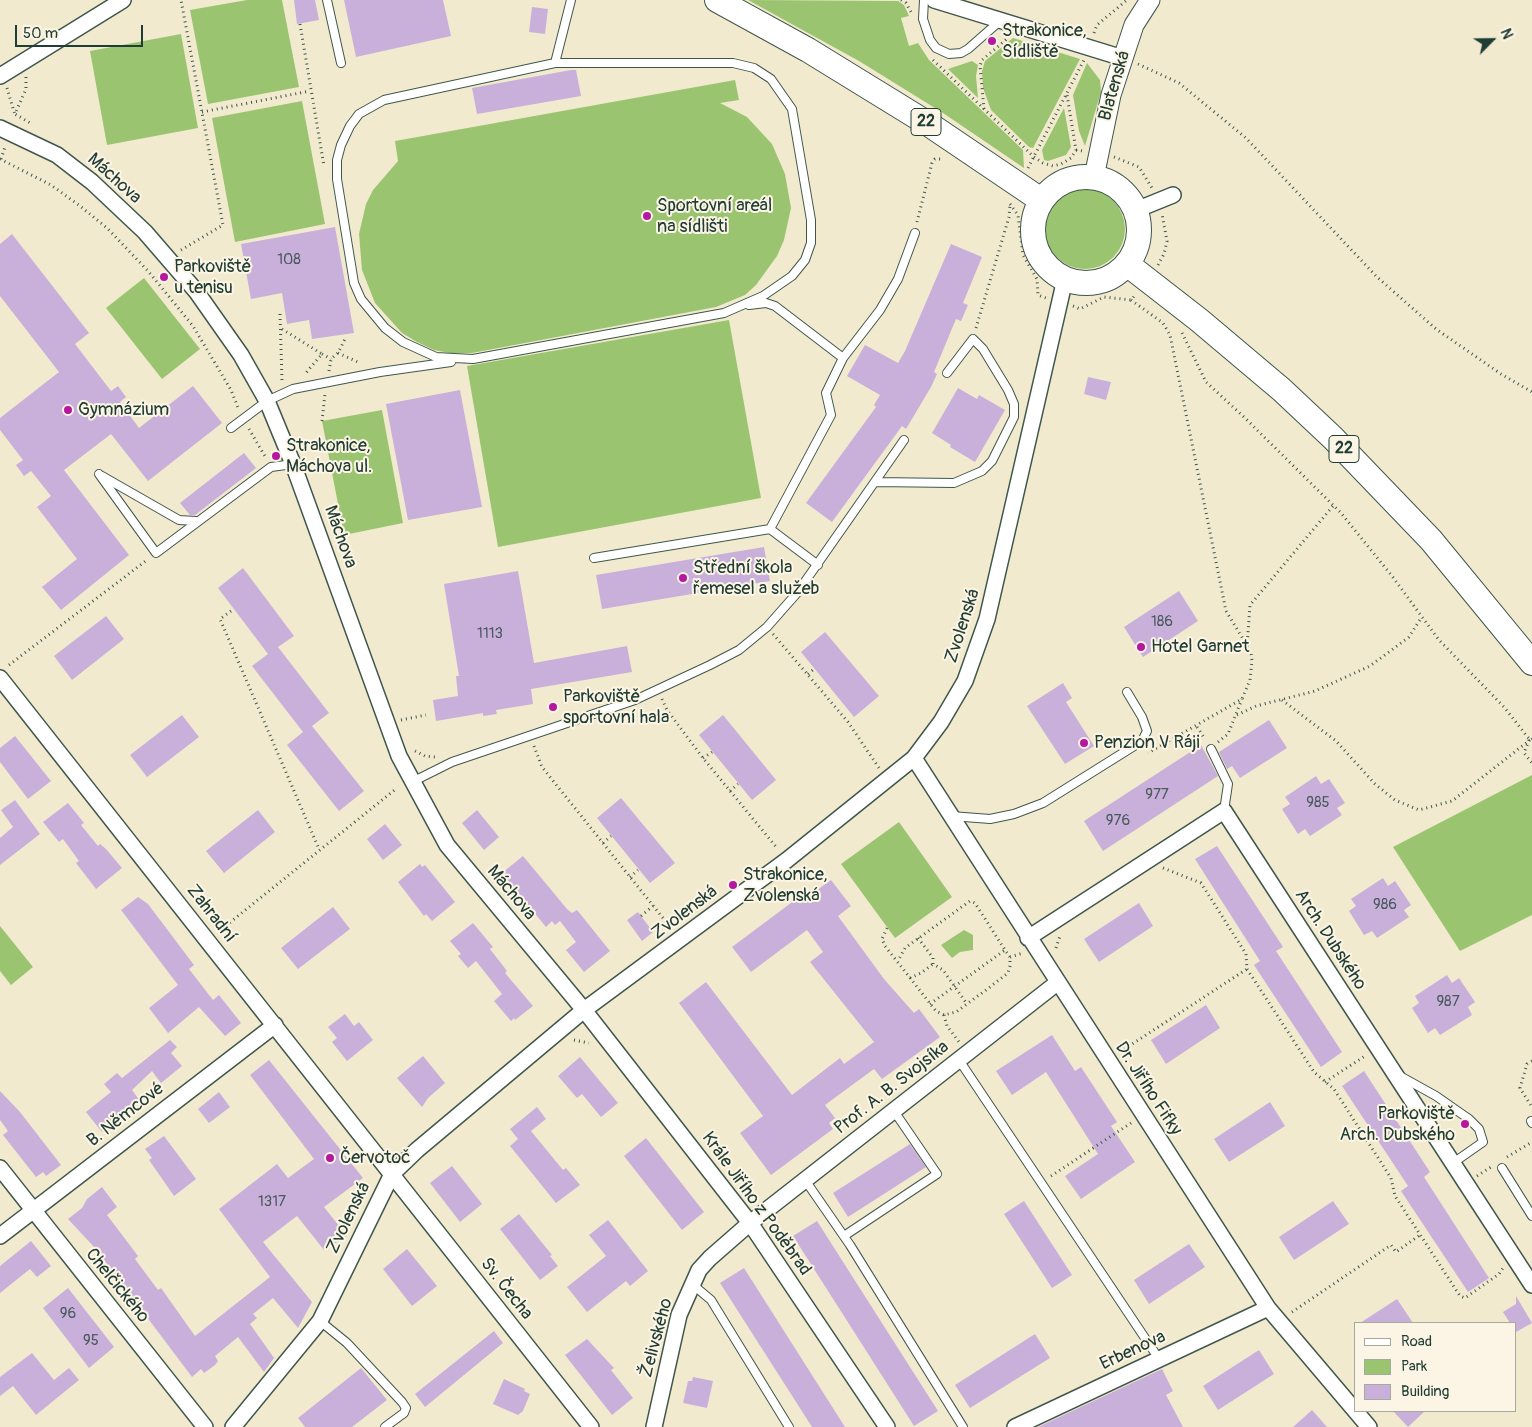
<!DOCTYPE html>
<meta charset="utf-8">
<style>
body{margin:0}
#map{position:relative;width:1532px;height:1427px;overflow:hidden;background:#f2eacf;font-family:Pangolin,sans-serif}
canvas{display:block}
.legend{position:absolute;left:1354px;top:1322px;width:162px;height:90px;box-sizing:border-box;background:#fcf5e5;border:1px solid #a4ab9e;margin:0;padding:6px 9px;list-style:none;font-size:15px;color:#1f3d34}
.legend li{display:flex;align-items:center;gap:10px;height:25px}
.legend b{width:25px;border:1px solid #a4ab9e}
.north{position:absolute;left:1467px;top:15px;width:50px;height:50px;-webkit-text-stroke:4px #fcf5e5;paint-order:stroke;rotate:67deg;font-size:14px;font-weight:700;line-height:20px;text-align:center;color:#1f3d34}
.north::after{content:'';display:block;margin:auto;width:18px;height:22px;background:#1f3d34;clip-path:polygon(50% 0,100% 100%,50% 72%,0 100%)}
.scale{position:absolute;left:15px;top:25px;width:128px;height:22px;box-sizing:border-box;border:2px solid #1f3d34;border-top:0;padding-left:6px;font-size:15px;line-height:18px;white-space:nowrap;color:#1f3d34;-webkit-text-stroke:4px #fcf5e5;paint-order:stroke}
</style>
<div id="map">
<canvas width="1532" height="1427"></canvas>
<ul class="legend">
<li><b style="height:6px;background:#fff"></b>Road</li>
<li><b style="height:14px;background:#9bc471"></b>Park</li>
<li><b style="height:14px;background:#c9b0da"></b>Building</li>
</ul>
<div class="north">N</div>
<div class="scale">50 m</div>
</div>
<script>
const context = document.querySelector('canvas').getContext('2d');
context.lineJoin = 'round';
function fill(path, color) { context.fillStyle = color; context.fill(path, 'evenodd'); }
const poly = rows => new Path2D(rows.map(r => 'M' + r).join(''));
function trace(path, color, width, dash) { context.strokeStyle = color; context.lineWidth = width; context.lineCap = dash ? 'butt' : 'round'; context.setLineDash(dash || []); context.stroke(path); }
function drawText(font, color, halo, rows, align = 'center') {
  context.font = font + ' Pangolin,sans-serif'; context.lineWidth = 4; context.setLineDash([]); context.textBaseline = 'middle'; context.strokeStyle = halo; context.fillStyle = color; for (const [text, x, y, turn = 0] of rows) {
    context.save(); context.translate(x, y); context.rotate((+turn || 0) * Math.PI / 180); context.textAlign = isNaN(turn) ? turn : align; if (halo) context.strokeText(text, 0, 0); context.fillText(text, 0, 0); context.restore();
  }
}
const green = poly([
 [247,0,282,0,299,87,208,104,190,10],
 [748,0,898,1,904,5,909,16,901,18,909,46,918,43,929,60,1023,150,1024,168,943,113,859,61],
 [181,34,198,128,107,145,90,51],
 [1013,38,1080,59,1033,148,1029,147,991,110,983,88,982,71,985,61],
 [972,61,978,65,976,76,978,98,948,69],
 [1087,63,1100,80,1101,92,1085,146,1079,131,1073,95],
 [735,80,739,100,720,103,747,117,772,144,785,174,791,208,784,240,777,256,756,285,745,295,716,307,472,353,450,353,434,350,417,342,402,333,375,303,362,270,359,234,366,204,373,190,398,161,395,141],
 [302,101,325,224,235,242,212,118],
 [1064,108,1071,147,1066,155,1048,161,1044,160,1042,150],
 '1045 229a40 40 0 1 1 80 0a40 40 0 1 1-80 0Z',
 [144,278,200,349,162,379,106,308],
 [729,320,761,498,498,547,467,366],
 [382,410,403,523,344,535,322,421],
 [1532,775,1532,915,1460,951,1393,847],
 [899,822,952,897,895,938,841,864],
 [0,926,33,967,11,985,0,971],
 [964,930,973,935,973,950,960,952,952,958,941,945]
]);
const building = poly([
 [294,0,315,0,319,20,297,24],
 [344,0,443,0,451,36,356,57],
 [532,7,548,9,545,34,529,32],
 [571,70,576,70,581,96,477,114,472,88],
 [335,227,354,333,312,339,309,320,287,324,282,293,251,299,241,244],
 [12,234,89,333,75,344,111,391,118,386,126,397,120,402,139,428,193,386,222,423,148,481,111,434,64,470,129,555,61,610,42,587,77,559,37,507,51,496,31,471,24,476,16,465,23,460,0,430,0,418,59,372,0,296,0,244],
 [951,244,982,257,963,303,968,305,961,321,956,319,934,372,937,374,931,387,906,429,902,426,832,522,806,503,876,407,874,405,880,395,847,376,865,345,898,363,905,351],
 [1088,377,1111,382,1106,400,1084,394],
 [958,388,977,399,979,395,1005,410,975,462,950,447,951,445,932,433],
 [460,390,482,507,408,520,386,404],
 [244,453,256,468,195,515,190,515,180,503],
 [764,547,770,581,602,609,596,575],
 [243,568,294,636,278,647,329,713,312,726,364,791,339,811,287,745,303,732,252,666,268,654,218,588],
 [518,571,534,663,627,646,632,672,531,689,533,704,496,710,497,714,483,716,483,713,436,721,433,700,458,696,456,676,459,676,444,584],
 [1179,591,1198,621,1143,657,1124,627],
 [106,616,124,639,72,680,54,656],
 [825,632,879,696,854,717,801,652],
 [1063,683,1072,698,1066,702,1094,746,1065,764,1027,706],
 [182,715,199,737,147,777,130,755],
 [723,715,776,780,752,800,699,735],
 [1269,720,1287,748,1240,778,1232,766,1227,769,1219,752],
 [15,736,51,781,28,799,0,762,0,748],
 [1201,745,1218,776,1103,851,1084,821],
 [1316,776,1321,784,1329,779,1345,803,1337,808,1342,815,1310,836,1305,829,1298,834,1282,809,1290,804,1285,797],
 [621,798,675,863,650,883,597,818],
 [15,800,40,834,0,865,0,838,13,827,1,810],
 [68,803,84,823,81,825,98,846,100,844,106,849,122,868,96,889,76,863,79,861,63,839,59,842,43,822],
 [258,810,275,832,224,873,206,851],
 [477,810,499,837,484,850,462,823],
 [385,824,402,845,383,860,367,839],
 [1217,846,1283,947,1276,951,1342,1052,1321,1067,1254,965,1260,961,1195,859],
 [523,856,567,909,572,913,577,910,610,951,584,972,566,950,576,942,560,921,555,925,552,921,546,927,502,873],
 [420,864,422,867,425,865,455,902,432,921,426,914,424,916,398,882],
 [1383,878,1388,886,1395,881,1411,905,1404,910,1409,917,1377,938,1372,931,1364,935,1349,911,1356,906,1351,899],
 [831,880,851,906,838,916,884,979,914,1013,919,1009,940,1037,882,1079,874,1069,825,1105,835,1118,829,1123,833,1129,771,1175,740,1133,763,1116,679,1003,706,982,792,1095,840,1058,844,1064,874,1042,810,962,823,952,807,930,751,972,732,947,807,891,810,895],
 [138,897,148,904,194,965,189,969,213,1000,219,995,241,1023,225,1036,199,1007,168,1033,149,1008,178,985,121,910],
 [1139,903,1153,926,1099,962,1084,939],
 [333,907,350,929,298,969,281,948],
 [638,912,653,932,642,941,627,920],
 [473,923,493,947,490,949,507,971,505,973,533,1006,515,1020,514,1018,511,1021,494,1001,502,994,476,961,468,968,458,956,461,954,450,941],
 [1447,975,1452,983,1459,978,1475,1002,1468,1007,1472,1015,1440,1035,1435,1028,1428,1033,1412,1008,1419,1003,1415,996],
 [1206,1005,1220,1028,1166,1064,1151,1040],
 [345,1014,354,1026,359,1022,373,1040,347,1061,332,1042,337,1038,328,1027],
 [1052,1035,1075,1071,1081,1067,1117,1122,1111,1126,1135,1162,1081,1199,1065,1176,1098,1154,1046,1072,1012,1095,996,1071],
 [170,1040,177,1047,171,1053,182,1066,161,1083,152,1071,132,1090,140,1101,102,1132,86,1112,111,1092,104,1084,117,1073,122,1078],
 [423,1056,445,1083,428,1098,422,1107,397,1078],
 [580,1057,618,1103,601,1117,582,1094,577,1098,558,1076],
 [269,1060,363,1178,324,1207,347,1236,324,1250,297,1216,263,1242,312,1302,298,1328,273,1298,253,1314,257,1318,250,1324,274,1358,264,1372,238,1337,215,1356,218,1361,215,1365,204,1373,201,1369,192,1377,95,1248,68,1219,82,1208,87,1199,102,1187,117,1207,107,1215,138,1256,135,1259,158,1290,161,1288,195,1336,242,1299,270,1277,219,1209,277,1164,288,1178,314,1159,250,1075],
 [1364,1071,1430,1172,1424,1177,1489,1278,1468,1292,1401,1191,1408,1186,1342,1086],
 [0,1091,20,1112,61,1165,46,1176,43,1172,36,1177,3,1135,8,1131,0,1120],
 [219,1092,230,1107,209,1123,198,1109],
 [1270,1102,1285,1126,1229,1162,1214,1139],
 [537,1107,546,1119,531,1131,563,1170,566,1168,580,1185,556,1203,510,1146,518,1139,510,1129],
 [164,1136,196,1179,174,1196,149,1160,152,1158,145,1149],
 [646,1138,704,1212,682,1230,624,1156],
 [910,1144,926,1167,848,1217,833,1193],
 [452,1166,482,1204,460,1222,430,1183],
 [1024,1201,1072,1275,1052,1288,1004,1214],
 [1333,1201,1349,1224,1294,1260,1279,1237],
 [519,1214,552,1255,550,1256,558,1266,540,1280,500,1229],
 [608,1220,648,1271,630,1286,626,1281,587,1312,567,1287,606,1256,589,1235],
 [817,1221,938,1411,914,1426,793,1236],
 [31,1241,51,1266,37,1277,30,1269,0,1293,0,1266],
 [1189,1244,1205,1267,1149,1304,1134,1280],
 [407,1249,437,1286,412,1306,383,1269],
 [744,1268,845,1427,812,1427,720,1283],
 [68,1288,114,1347,89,1368,43,1308],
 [1516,1296,1532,1323,1516,1332,1516,1323,1510,1323,1503,1312,1516,1304],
 [1397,1299,1413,1323,1360,1323],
 [494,1331,503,1343,425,1407,415,1394],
 [1035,1334,1050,1358,970,1408,955,1385],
 [587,1339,614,1368,611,1370,633,1398,612,1415,565,1355],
 [1259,1350,1274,1374,1218,1410,1203,1386],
 [32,1353,54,1380,69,1368,79,1380,36,1415,13,1386,0,1396,0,1377],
 [361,1368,387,1400,352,1427,305,1427,298,1418],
 [1162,1369,1173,1391,1166,1395,1183,1427,1038,1427],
 [693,1377,713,1381,707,1408,683,1403,688,1381,692,1381],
 [504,1379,525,1389,524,1391,530,1394,523,1411,518,1415,493,1404],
 [1312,1410,1327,1427,1293,1427],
 [1393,1411,1425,1411,1408,1427]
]);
const path = poly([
 [901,0,906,3,911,12],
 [300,24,324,166],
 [1094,33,1097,25,1127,0],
 [933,60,1034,157,1043,163,1053,166,1061,164,1071,158,1076,150,1067,95],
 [1138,64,1179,83,1246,138,1377,277,1436,329,1501,374,1532,392],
 [26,77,26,89,15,114,32,124],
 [7,88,15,115],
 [984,109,980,66,982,60,1008,38],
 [202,112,310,91],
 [1076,150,1083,151],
 [1114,157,1139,167,1152,188],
 [0,159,51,185,80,206,107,228,148,271,193,326,231,390,239,410],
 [1,159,5,147],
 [1028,168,1084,60],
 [1010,204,1018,215,1023,255,1037,279,1038,295,1046,298],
 [917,222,932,163,935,159,942,159],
 [181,250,223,225,181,0],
 [1158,265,1164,254,1167,241,1162,214],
 [1131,300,1163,323,1170,335,1226,611,1251,652,1252,661,1250,680,1242,699,1148,753],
 [1073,306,1080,309,1104,297,1131,300,1136,294],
 [280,314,282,381],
 [976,328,1009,217,1010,205],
 [282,329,322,354,305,374],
 [1182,333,1206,382,1245,418,1341,513,1392,576,1439,640,1504,707,1530,740,1532,739],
 [338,353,360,363],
 [322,354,331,359],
 [329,371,331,359,338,353,346,337],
 [322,421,325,394],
 [249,429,266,458],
 [231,611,220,619,319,849],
 [773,634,848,722,879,768],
 [1247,647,1250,605,1333,506],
 [9,665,147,560],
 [808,674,814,669],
 [662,699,667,710,703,758,777,848],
 [1282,700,1336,741,1375,784,1395,800,1419,810,1452,801,1530,740],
 [1237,715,1256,706,1315,691,1370,666,1409,637,1421,618],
 [401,720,426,715],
 [1197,727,1205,739],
 [1529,740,1524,753,1532,763],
 [1218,742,1228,734,1242,699],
 [534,746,542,767,671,928],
 [415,751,425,756,435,757],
 [703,758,712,752],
 [730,791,738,784],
 [603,843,611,836],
 [1163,868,1201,883,1246,954,1247,969,1314,1072,1334,1089,1391,1178,1395,1196,1460,1296,1465,1298,1499,1274,1503,1268],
 [630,877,638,870],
 [641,916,653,906],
 [887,928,882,939,885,946,936,1011,944,1015,956,1012,986,990,1008,973,1010,966,1010,957,1005,950,975,903,970,901,905,948,898,961],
 [218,932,397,788],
 [918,938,933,958,933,964,943,970,967,1004],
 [1056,948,1060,936],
 [1010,957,1023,953],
 [910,978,921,973,933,964],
 [930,1004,1005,950],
 [944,1015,947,1026,959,1042],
 [574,1040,589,1043],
 [1120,1052,1247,969],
 [1532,1061,1527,1064,1520,1088,1532,1107],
 [1325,1082,1365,1056],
 [1507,1157,1532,1142],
 [1051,1176,1131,1123],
 [1477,1176,1491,1167],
 [1292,1312,1391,1245,1396,1252,1420,1235]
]);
const service = poly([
 [327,0,341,63],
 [924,0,923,19,930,40,936,48,949,54,961,53,968,49,1001,20],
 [555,63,733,63,754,68,771,79,792,109,811,220,811,243,805,260,792,276,763,296,724,313,473,359,436,357,403,342,385,328,361,299,354,283,337,179,337,160,341,145,350,126,359,114,384,100,555,63],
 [555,63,571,0],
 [749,305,766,303,775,306,843,358],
 [231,428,267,401,293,389,380,372,451,362],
 [99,474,156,553,271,467,293,464],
 [102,476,179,520,196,521],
 [875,482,954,483,982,471,992,461,1014,417,1014,404,1008,390,983,349,973,339,947,373],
 [594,558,770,529],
 [818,565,770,529,831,415,826,393,843,358,880,310,898,279,915,233],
 [1211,749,1228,784,1224,811],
 [412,782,452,762,635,700,710,665,739,650,767,627,797,593,904,440],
 [951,816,990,819,1014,814,1043,803,1142,741,1147,731,1142,717,1127,692],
 [959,1060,1159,1359],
 [1400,1076,1436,1096,1469,1119,1479,1129,1483,1142,1453,1163],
 [1531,1121,1532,1123],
 [1502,1168,1532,1216],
 [805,1180,850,1245,963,1427],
 [844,1236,937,1174,894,1111],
 [692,1284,711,1300,789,1427],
 [320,1321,347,1343,402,1402,406,1408,404,1413,385,1427]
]);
const minor = poly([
 [934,0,1123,58],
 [0,76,123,0],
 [0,128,57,155,92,182,145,232,196,291,241,355,267,401,293,464,399,756,447,845,584,1010,750,1223,887,1427],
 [1136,210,1173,195],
 [0,678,591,1427],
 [914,758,1268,1308,1369,1427],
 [1028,938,1224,811,1532,1285],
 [0,1168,205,1427],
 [0,1236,275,1025],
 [233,1427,320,1321,392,1174,417,1150,584,1010,787,860,914,758,941,722,965,681,987,619,1065,279],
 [654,1427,679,1315,699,1270,710,1258,750,1223,1057,983],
 [1015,1427,1268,1308]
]);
const tertiary = poly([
 [1094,177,1111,95,1134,25,1150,0]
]);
const primary = poly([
 [717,0,808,50,930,125,1041,200],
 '1033 230a53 53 0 1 1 106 0a53 53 0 1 1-106 0Z',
 [1127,264,1199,320,1282,390,1333,438,1431,540,1532,663]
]);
const markers = [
 [992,41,5,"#b5179e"],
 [647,216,5,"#b5179e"],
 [164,277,5,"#b5179e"],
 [68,410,5,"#b5179e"],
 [276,456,5,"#b5179e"],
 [683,578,5,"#b5179e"],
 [1141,647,5,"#b5179e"],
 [553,707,5,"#b5179e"],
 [1084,743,5,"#b5179e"],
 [733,885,5,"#b5179e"],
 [1465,1124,5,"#b5179e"],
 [330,1158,5,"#b5179e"]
];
const numberNames = [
 ["108",289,260],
 ["186",1162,622],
 ["1113",490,634],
 ["977",1157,795],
 ["985",1318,803],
 ["976",1118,821],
 ["986",1385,905],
 ["987",1448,1002],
 ["1317",272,1202],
 ["96",68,1314],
 ["95",91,1341]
];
const shields = [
 [926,122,30],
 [1344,449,30]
];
const shieldNames = [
 ["22",926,122],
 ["22",1344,449]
];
const poiNames = [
 ["Strakonice,",1002,31],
 ["Sídliště",1002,52],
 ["Sportovní areál",657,206],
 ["na sídlišti",657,227],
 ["Parkoviště",174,267],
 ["u tenisu",174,288],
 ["Gymnázium",78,410],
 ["Strakonice,",286,446],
 ["Máchova ul.",286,467],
 ["Střední škola",693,568],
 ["řemesel a služeb",693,589],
 ["Hotel Garnet",1151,647],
 ["Parkoviště",563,697],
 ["sportovní hala",563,718],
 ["Penzion V Ráji",1094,743],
 ["Strakonice,",743,875],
 ["Zvolenská",743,896],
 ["Parkoviště",1455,1114,"right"],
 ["Arch. Dubského",1455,1135,"right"],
 ["Červotoč",340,1158]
];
const streetNames = [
 ["Blatenská",1115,86,-74],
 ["Máchova",114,179,42],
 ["Máchova",340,537,70],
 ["Zvolenská",963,626,-72],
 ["Máchova",511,893,50],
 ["Zvolenská",685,913,-37],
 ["Zahradní",211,914,52],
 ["Arch. Dubského",1330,940,57],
 ["Prof. A. B. Svojsíka",892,1088,-38],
 ["Dr. Jiřího Fifky",1148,1089,57],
 ["B. Němcové",126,1115,-38],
 ["Krále Jiřího z Poděbrad",756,1204,54],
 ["Zvolenská",349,1218,-64],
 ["Chelčického",117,1286,51],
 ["Sv. Čecha",506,1289,52],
 ["Želivského",657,1338,-75],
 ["Erbenova",1133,1351,-25]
];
fill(green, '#9bc471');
fill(building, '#c9b0da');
trace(service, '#3f574b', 10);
trace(minor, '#3f574b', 18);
trace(tertiary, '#3f574b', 21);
trace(primary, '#3f574b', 26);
trace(path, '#3f574b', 3, [1, 4]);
trace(service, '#fff', 8);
trace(minor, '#fff', 15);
trace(tertiary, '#fff', 19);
trace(primary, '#fff', 24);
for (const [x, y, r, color] of markers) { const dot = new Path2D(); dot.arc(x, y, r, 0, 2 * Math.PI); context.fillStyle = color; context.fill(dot); trace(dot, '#fcf5e5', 2); }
drawText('15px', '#4a5a5e', null, numberNames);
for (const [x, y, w] of shields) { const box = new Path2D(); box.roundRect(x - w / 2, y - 13.5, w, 27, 4); context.fillStyle = '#fcf5e5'; context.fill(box); trace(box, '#1f3d34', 1); }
drawText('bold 16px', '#1f3d34', null, shieldNames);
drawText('18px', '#1f3d34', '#fcf5e5', poiNames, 'left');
drawText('18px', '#1f3d34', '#fcf5e5', streetNames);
</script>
